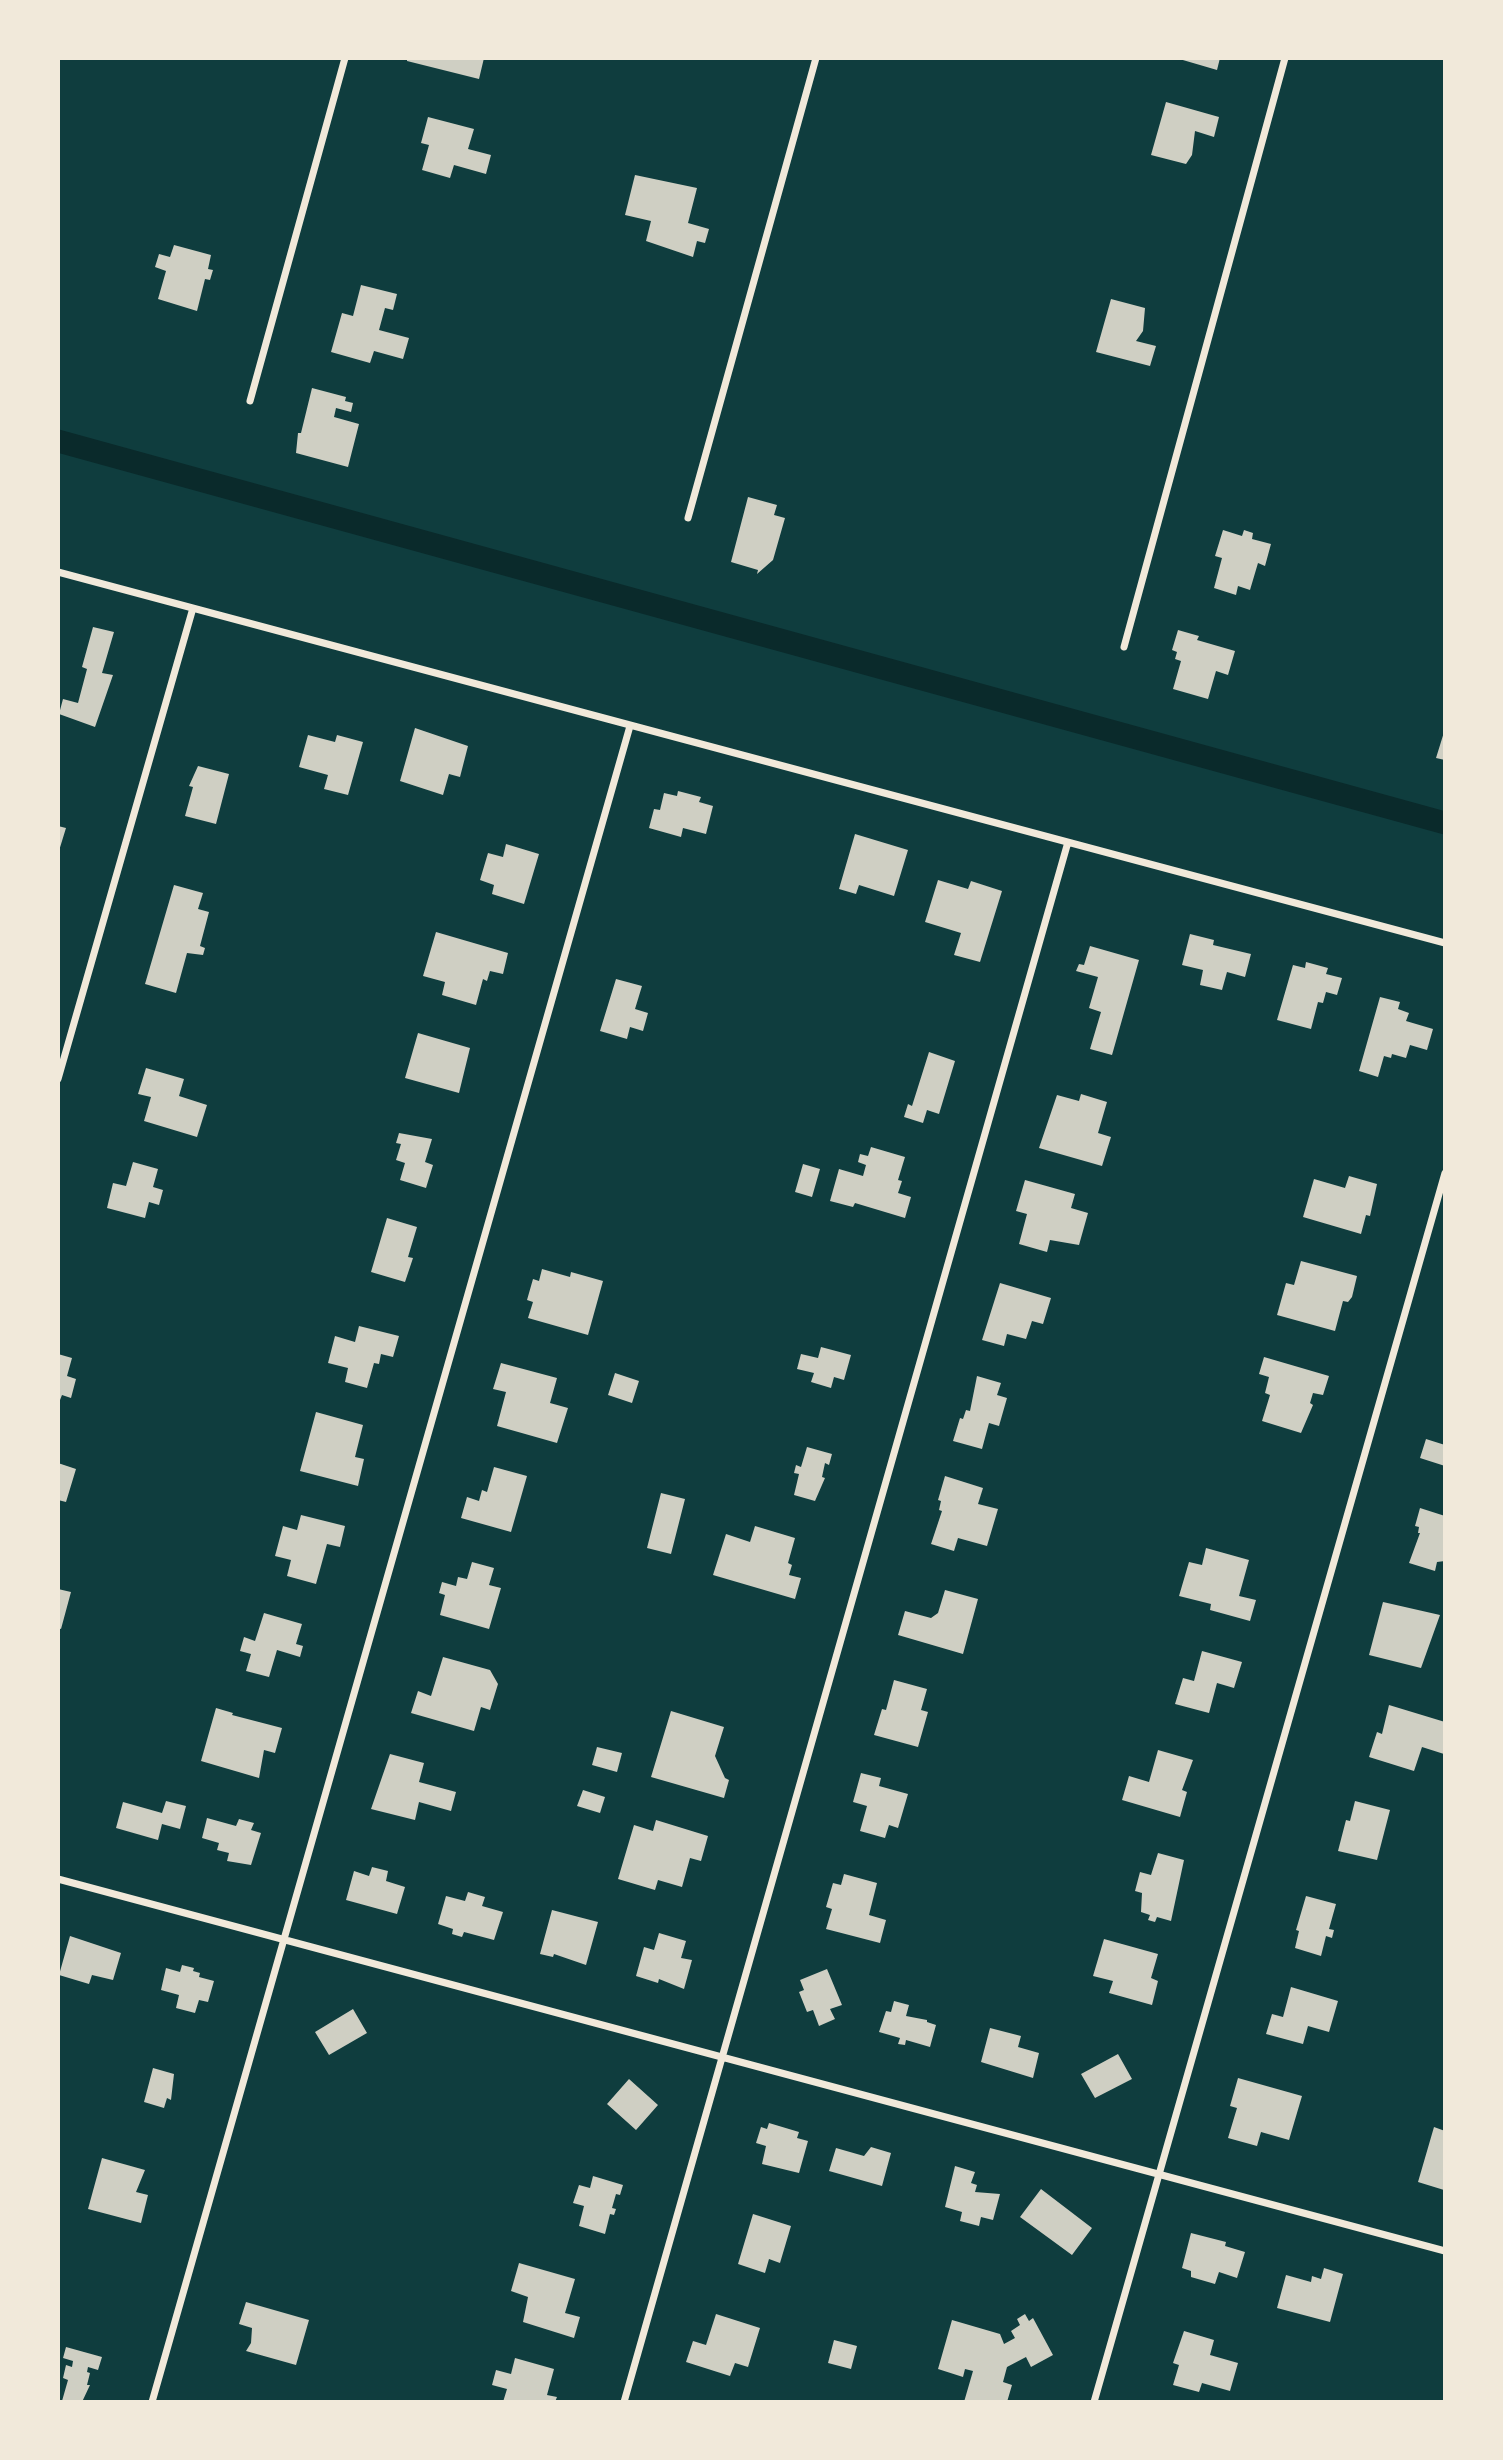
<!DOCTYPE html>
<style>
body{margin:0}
#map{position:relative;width:1503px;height:2460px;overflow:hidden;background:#0f3d3e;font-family:Figtree,sans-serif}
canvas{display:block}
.frame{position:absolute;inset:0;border:60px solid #f1e9da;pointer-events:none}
</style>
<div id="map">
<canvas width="1503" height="2460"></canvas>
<div class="frame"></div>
</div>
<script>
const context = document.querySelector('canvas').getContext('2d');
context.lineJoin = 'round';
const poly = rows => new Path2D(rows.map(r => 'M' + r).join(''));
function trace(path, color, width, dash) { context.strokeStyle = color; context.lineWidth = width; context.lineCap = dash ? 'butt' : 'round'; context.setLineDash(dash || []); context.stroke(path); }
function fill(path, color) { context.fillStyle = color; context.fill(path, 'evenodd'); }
const canal = poly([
 [58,441,1445,823]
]);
const building = poly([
 [407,58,484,58,479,79,407,61],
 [1176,58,1220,58,1217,70],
 [1166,102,1219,117,1214,137,1195,131,1192,155,1186,164,1151,155],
 [428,117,474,129,468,149,491,155,486,174,454,165,450,178,422,170,429,145,421,143],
 [635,175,697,188,688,223,709,229,705,243,697,241,693,257,646,241,651,221,625,215],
 [174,245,211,255,208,269,213,270,210,280,205,279,197,311,158,299,166,271,155,267,159,254,170,257],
 [361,285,397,294,393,310,385,308,379,330,409,338,403,359,374,351,370,363,331,352,342,313,353,316],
 [1111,299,1145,308,1143,331,1136,341,1156,346,1150,366,1096,352],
 [312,388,346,397,345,401,353,403,351,412,336,408,334,417,359,424,348,467,296,453,298,433,301,433],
 [748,497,777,505,774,515,785,518,773,560,757,574,758,570,731,562],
 [1223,530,1242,536,1244,530,1253,533,1252,539,1271,544,1265,566,1258,563,1250,590,1238,586,1236,595,1214,588,1222,558,1215,556],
 [93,627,114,632,102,673,113,675,95,727,59,714,63,699,78,703,87,669,82,667],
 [1178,630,1199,636,1197,640,1235,651,1228,675,1216,671,1208,699,1173,689,1181,661,1175,659,1177,652,1172,650],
 [415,728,468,746,460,777,449,774,443,795,400,781],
 [1445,729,1445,760,1436,758],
 [308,735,335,742,337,735,363,742,348,795,324,789,328,775,299,767],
 [198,766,229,774,216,824,185,816,193,787,189,786],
 [678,791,701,797,699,802,713,806,706,834,683,828,681,837,649,828,654,809,660,810,664,793,677,796],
 [58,826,66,828,58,854],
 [855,834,908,850,894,896,859,885,856,894,839,889],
 [506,844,539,854,524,904,492,894,494,885,480,880,488,853,503,857],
 [938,880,968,889,971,881,1002,891,980,962,954,955,961,933,925,922],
 [174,885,203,893,198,909,209,912,200,946,205,948,203,955,187,953,176,993,145,984],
 [436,932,508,953,503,974,490,971,487,981,483,979,476,1005,442,995,445,982,423,976],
 [1190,934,1214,940,1213,945,1251,954,1245,977,1227,972,1222,990,1200,985,1203,970,1182,965],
 [1090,946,1139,960,1112,1055,1090,1049,1101,1012,1089,1008,1098,977,1076,971,1079,964,1084,965],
 [1306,962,1328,968,1326,974,1342,978,1337,995,1326,992,1323,1003,1318,1002,1311,1029,1277,1020,1293,965,1305,968],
 [616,979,642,986,635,1009,648,1013,643,1031,630,1027,627,1039,600,1031],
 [1380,997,1400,1002,1398,1009,1409,1013,1406,1021,1433,1029,1427,1050,1410,1045,1406,1058,1392,1054,1391,1058,1384,1056,1378,1077,1359,1071],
 [418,1033,470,1048,459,1093,405,1078],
 [929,1052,955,1061,939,1114,927,1110,923,1123,904,1117,908,1104,912,1106],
 [146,1068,184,1079,179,1096,207,1105,197,1137,144,1121,151,1097,138,1094],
 [1081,1094,1107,1102,1098,1133,1111,1137,1102,1166,1039,1148,1057,1095,1079,1101],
 [399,1133,432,1139,425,1162,433,1165,426,1188,400,1180,405,1163,396,1160,401,1144,396,1143],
 [871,1147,905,1157,898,1180,902,1181,898,1193,911,1197,905,1218,855,1203,853,1207,830,1201,839,1169,863,1176,866,1165,858,1162,860,1154,868,1156],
 [133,1162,158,1169,153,1187,163,1190,159,1205,149,1202,145,1218,107,1208,113,1183,126,1186],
 [803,1164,820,1169,812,1197,795,1192],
 [1349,1176,1377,1184,1370,1216,1366,1215,1361,1234,1303,1217,1314,1179,1345,1188],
 [1025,1180,1075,1194,1071,1208,1088,1213,1079,1245,1050,1240,1047,1252,1019,1244,1027,1214,1016,1211],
 [387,1218,417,1227,408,1257,413,1258,405,1282,371,1272],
 [1301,1261,1357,1276,1352,1297,1348,1302,1343,1301,1335,1331,1277,1315,1286,1283,1294,1285],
 [542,1269,570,1277,571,1272,603,1281,588,1335,528,1318,533,1302,527,1300,533,1279,539,1281],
 [1000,1283,1051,1298,1043,1324,1032,1321,1026,1339,1007,1334,1004,1346,982,1340],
 [359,1326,399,1336,393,1357,381,1354,379,1364,374,1363,367,1388,345,1382,348,1368,328,1363,335,1336,355,1342],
 [821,1347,851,1355,844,1380,834,1377,831,1388,811,1382,814,1373,797,1369,801,1354,818,1358],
 [58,1354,72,1358,67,1376,76,1379,71,1398,62,1395,58,1405],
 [1264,1357,1329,1376,1323,1395,1313,1393,1310,1403,1313,1405,1301,1433,1262,1421,1270,1395,1265,1393,1269,1377,1259,1374],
 [501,1363,557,1378,550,1403,568,1408,557,1443,497,1426,506,1392,493,1389],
 [615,1373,639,1381,632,1403,608,1395],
 [977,1376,1001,1383,997,1395,1007,1398,999,1426,989,1423,982,1449,953,1441,960,1418,963,1419,966,1410,970,1411],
 [316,1412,363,1425,355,1457,364,1459,358,1486,300,1471],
 [1426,1439,1445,1445,1445,1466,1420,1458],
 [807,1447,832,1454,829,1465,825,1463,822,1477,825,1478,815,1501,794,1495,799,1474,794,1473,796,1465,801,1467],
 [58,1463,76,1469,66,1502,58,1500],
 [494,1467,527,1476,511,1532,461,1518,467,1497,479,1501,482,1490,487,1492],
 [945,1476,983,1488,978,1504,998,1509,987,1546,958,1538,954,1551,931,1544,942,1511,939,1510,941,1501,938,1500],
 [661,1493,685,1499,671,1554,647,1548],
 [1420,1508,1445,1516,1445,1561,1437,1562,1435,1571,1409,1563,1420,1533,1418,1533,1419,1527,1415,1526],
 [301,1515,345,1526,340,1547,327,1544,316,1584,287,1576,291,1560,275,1556,283,1526,297,1530],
 [755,1526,795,1538,788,1563,792,1565,789,1575,801,1578,795,1599,713,1575,726,1534,750,1542],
 [1206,1548,1249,1560,1239,1596,1256,1600,1250,1621,1210,1610,1211,1604,1179,1596,1189,1562,1202,1565],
 [472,1562,494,1568,489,1585,501,1588,489,1629,440,1615,445,1595,439,1593,442,1582,456,1586,458,1577,467,1579],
 [58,1589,71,1592,61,1629,58,1628],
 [945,1590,978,1599,963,1654,898,1635,905,1611,931,1618,938,1613],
 [1383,1602,1440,1615,1421,1668,1369,1655],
 [264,1613,302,1624,296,1644,303,1646,300,1657,277,1650,269,1677,246,1671,251,1654,240,1651,244,1637,255,1641],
 [1202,1651,1242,1662,1234,1688,1217,1683,1209,1713,1175,1704,1183,1678,1194,1681],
 [443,1657,490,1670,498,1684,490,1710,481,1707,474,1731,411,1713,418,1691,431,1696],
 [894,1680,927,1689,921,1710,928,1712,918,1747,874,1735,882,1709,886,1710],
 [1389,1705,1445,1722,1444,1754,1422,1747,1414,1771,1369,1757,1377,1732,1382,1734],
 [216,1708,233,1713,232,1715,282,1728,275,1753,264,1750,259,1778,201,1761],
 [671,1711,724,1727,715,1756,725,1778,729,1780,724,1798,651,1777],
 [597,1747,622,1753,617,1772,592,1765],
 [1158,1750,1193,1760,1182,1790,1187,1792,1180,1817,1122,1800,1129,1776,1149,1782],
 [390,1754,424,1763,419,1782,456,1792,451,1811,419,1802,415,1820,371,1809],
 [861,1773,881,1778,879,1786,908,1794,898,1828,889,1825,885,1838,860,1831,867,1806,853,1802],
 [583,1790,605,1797,600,1813,577,1806],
 [166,1801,186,1806,180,1829,162,1824,158,1840,116,1828,123,1802,162,1813],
 [1355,1801,1390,1810,1377,1860,1338,1851,1346,1820,1350,1821],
 [207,1818,236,1826,239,1819,254,1823,251,1830,261,1833,251,1865,227,1861,229,1853,217,1850,219,1843,202,1838],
 [656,1820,708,1836,701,1861,690,1858,682,1887,658,1880,655,1890,618,1879,634,1825,653,1831],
 [1158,1853,1184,1860,1171,1921,1157,1917,1155,1922,1148,1920,1150,1915,1141,1912,1142,1893,1135,1891,1140,1872,1151,1875],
 [372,1867,388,1871,386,1881,405,1887,397,1914,346,1900,354,1871,369,1876],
 [844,1874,877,1883,869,1915,886,1920,880,1943,826,1929,832,1909,826,1907,833,1883,841,1885],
 [468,1892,485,1897,482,1906,503,1912,494,1940,464,1932,462,1937,452,1934,453,1929,438,1924,446,1896,465,1901],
 [1306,1896,1336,1904,1329,1929,1334,1930,1332,1938,1326,1936,1321,1956,1295,1948,1299,1931,1296,1930],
 [552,1910,598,1922,586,1965,554,1954,553,1957,540,1954],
 [659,1933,686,1941,681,1958,692,1960,684,1989,659,1979,658,1983,636,1976,644,1947,654,1950],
 [70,1936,121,1953,113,1980,92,1975,89,1984,59,1975],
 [1104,1939,1158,1954,1151,1978,1158,1981,1152,2005,1109,1993,1113,1981,1093,1976],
 [182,1965,194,1968,193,1971,200,1973,199,1977,214,1981,208,2002,199,2000,195,2013,176,2008,179,1995,161,1990,166,1968,180,1972],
 [827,1969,842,2005,830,2009,835,2019,819,2026,813,2010,807,2012,799,1992,804,1990,800,1980],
 [1291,1987,1338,2001,1329,2032,1308,2026,1303,2044,1266,2034,1272,2014,1283,2017],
 [894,2001,909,2005,906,2016,927,2020,927,2022,936,2025,930,2047,906,2040,905,2045,898,2044,900,2038,879,2032,886,2011,891,2012],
 [353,2009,367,2033,329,2055,315,2032],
 [990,2028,1021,2036,1018,2047,1039,2053,1033,2078,981,2062],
 [1118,2054,1132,2079,1095,2098,1081,2074],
 [153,2068,174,2074,171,2100,167,2098,164,2108,144,2102],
 [1238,2078,1302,2096,1289,2140,1261,2132,1257,2146,1228,2138,1237,2108,1230,2106],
 [629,2079,658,2105,636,2130,607,2104],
 [769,2123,799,2132,797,2138,808,2141,799,2173,762,2164,766,2146,756,2143,761,2127,767,2129],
 [1434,2127,1445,2131,1444,2190,1418,2182],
 [871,2147,891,2153,882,2186,829,2171,836,2148,864,2156],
 [102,2158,145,2170,136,2192,148,2195,141,2223,88,2209],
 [955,2166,975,2172,971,2183,977,2185,975,2192,1000,2194,993,2220,981,2217,979,2226,960,2221,962,2212,945,2207],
 [593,2176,623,2185,620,2195,616,2194,612,2208,616,2209,614,2215,610,2214,605,2234,579,2226,584,2206,573,2203,579,2185,590,2188],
 [1041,2189,1092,2228,1072,2255,1020,2217],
 [753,2214,791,2226,780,2263,769,2259,765,2273,738,2264],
 [1191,2233,1226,2242,1225,2246,1245,2252,1237,2278,1219,2272,1215,2284,1191,2277,1191,2271,1182,2268],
 [519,2263,575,2279,565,2313,580,2317,574,2338,523,2322,528,2297,511,2291],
 [1324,2268,1343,2274,1330,2322,1277,2308,1286,2275,1311,2282,1312,2276,1321,2279],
 [246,2302,309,2320,296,2365,246,2351,251,2343,252,2328,239,2324],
 [716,2314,760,2328,748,2367,735,2363,730,2376,686,2362,693,2341,706,2345],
 [1025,2314,1029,2321,1033,2318,1053,2355,1031,2367,1026,2357,1007,2367,1003,2382,1012,2385,1007,2402,964,2402,973,2371,965,2369,963,2377,938,2369,952,2320,1000,2334,1004,2344,1015,2338,1011,2331,1020,2325,1017,2319],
 [1184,2331,1214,2340,1210,2355,1238,2363,1230,2391,1202,2383,1199,2392,1173,2385,1179,2365,1173,2363],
 [834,2340,857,2346,851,2369,828,2363],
 [66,2347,102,2357,98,2370,88,2367,87,2372,90,2373,87,2385,90,2385,82,2402,62,2401,68,2380,63,2378,66,2365,72,2367,73,2361,63,2358],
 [515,2358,554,2369,547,2395,557,2397,555,2402,503,2402,507,2389,492,2385,496,2370,511,2374]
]);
const minor = poly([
 [250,401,345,58],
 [688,518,816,58],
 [58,572,1445,943],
 [1124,647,1285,58],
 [58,1079,193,608],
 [58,1879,1445,2251],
 [152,2402,630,726],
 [624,2402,1068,842],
 [1094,2402,1445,1173]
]);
trace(canal, '#0a2a2b', 23);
fill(building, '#cfcfc3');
trace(minor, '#f1e9da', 7);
</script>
